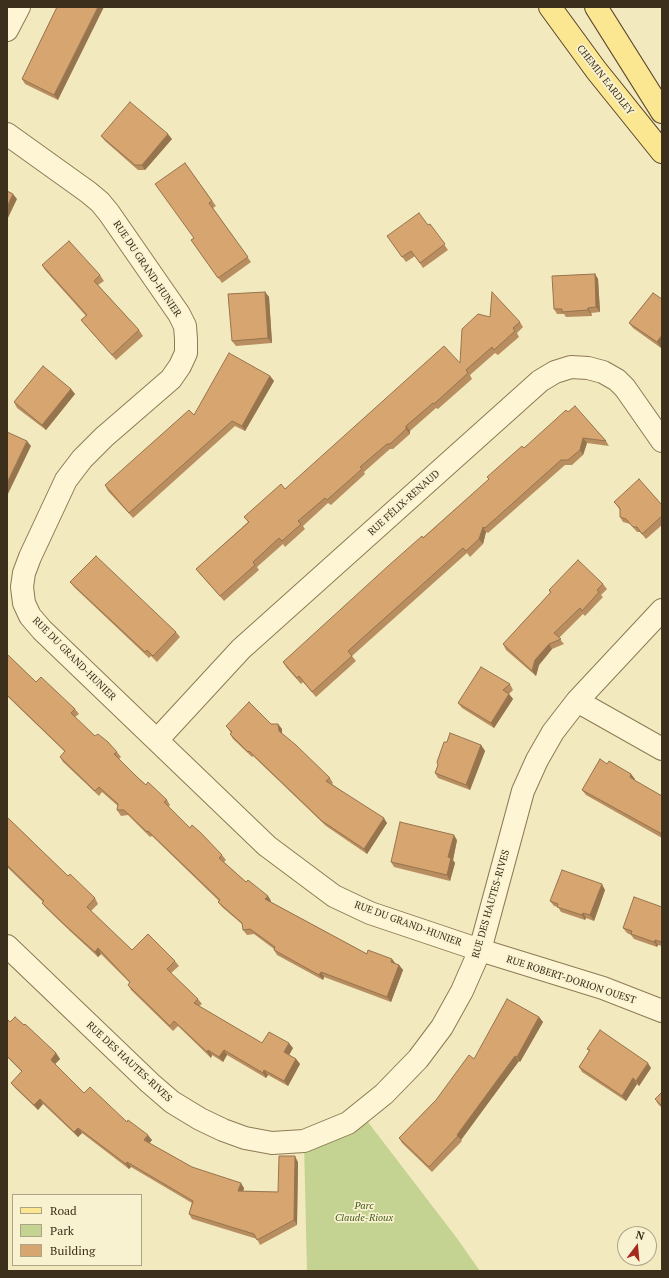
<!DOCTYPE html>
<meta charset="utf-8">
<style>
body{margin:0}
#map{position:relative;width:669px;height:1278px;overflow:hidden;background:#f3e9bf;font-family:"PT Serif",serif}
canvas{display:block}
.frame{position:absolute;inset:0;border:8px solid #3c2f1b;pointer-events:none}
.legend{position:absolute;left:12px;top:1194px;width:130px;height:72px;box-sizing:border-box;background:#f9f2d0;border:1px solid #ada488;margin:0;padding:5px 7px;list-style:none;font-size:12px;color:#3c2f1b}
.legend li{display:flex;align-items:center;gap:8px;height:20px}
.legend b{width:20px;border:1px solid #ada488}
.north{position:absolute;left:617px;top:1226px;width:40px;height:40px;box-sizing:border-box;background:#f9f2d0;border:1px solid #ada488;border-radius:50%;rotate:16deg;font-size:11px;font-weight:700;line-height:16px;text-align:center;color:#3c2f1b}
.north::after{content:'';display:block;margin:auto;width:14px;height:18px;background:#a42b1e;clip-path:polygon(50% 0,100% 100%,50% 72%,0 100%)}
</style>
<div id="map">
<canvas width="669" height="1278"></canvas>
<div class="frame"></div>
<ul class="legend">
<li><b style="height:5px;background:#fbe692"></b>Road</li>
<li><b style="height:11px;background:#c4d292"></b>Park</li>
<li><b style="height:11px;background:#d6a570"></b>Building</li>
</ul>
<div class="north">N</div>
</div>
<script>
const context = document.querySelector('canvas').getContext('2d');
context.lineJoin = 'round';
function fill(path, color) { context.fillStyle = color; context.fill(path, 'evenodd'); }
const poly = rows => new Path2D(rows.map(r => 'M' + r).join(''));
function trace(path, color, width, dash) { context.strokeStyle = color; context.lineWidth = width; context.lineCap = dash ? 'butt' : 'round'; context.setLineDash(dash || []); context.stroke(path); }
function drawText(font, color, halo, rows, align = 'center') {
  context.font = font + ' "PT Serif",serif'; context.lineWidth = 3.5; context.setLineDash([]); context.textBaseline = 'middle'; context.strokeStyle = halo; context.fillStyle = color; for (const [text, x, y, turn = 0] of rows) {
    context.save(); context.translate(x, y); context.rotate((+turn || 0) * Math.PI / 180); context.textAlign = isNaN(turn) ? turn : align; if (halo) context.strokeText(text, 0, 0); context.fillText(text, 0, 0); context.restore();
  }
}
const green = poly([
 [361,1113,456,1237,480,1271,307,1271,304,1142]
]);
const minor = poly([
 [7,30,19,7],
 [7,134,88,192,100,202,109,213,179,314,185,326,186,339,186,353,180,366,171,379,104,437,82,459,66,480,30,557,24,573,22,587,24,603,30,616,42,630,267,846,334,896,370,913,480,950,603,988,662,1011],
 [577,701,662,749],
 [157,740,241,649,540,381,555,372,571,367,588,368,603,372,617,380,625,388,662,441],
 [7,946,150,1083,172,1102,200,1119,223,1130,245,1138,272,1143,304,1141,348,1123,384,1094,418,1059,442,1027,462,991,480,950,523,791,537,760,553,732,577,701,662,610]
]);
const major = poly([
 [550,7,596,70,662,152],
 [596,7,662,112]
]);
const wall = poly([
 [57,7,58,100,25,84,22,79],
 [101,136,172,139,145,170,138,170,105,141],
 [185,163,216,206,213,208,251,262,222,283,191,240,194,238],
 [430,224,448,250,423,268,415,256,406,262,387,236,428,225],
 [42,265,100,275,104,281,98,285,139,330,143,336,116,360,85,325,81,320,86,316,45,270],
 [595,274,598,279,600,312,591,313,592,316,566,317,564,314,557,314,554,309],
 [265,292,269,297,272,343,236,346,232,341],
 [653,293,661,348,633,328,629,323],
 [490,317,520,322,523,327,517,333,519,337,498,355,495,353,470,375,472,379,438,409,436,408,410,431,410,434,393,449,390,449,364,472,365,474,331,505,328,503,303,526,305,529,285,547,283,544,257,567,259,570,224,601,200,574,196,569,248,522,244,517,285,489,460,363],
 [270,376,274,381,245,431,235,426,133,518,108,491,105,485,194,415],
 [71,389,75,394,46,430,17,408,14,402],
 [568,412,606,441,609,446,587,443,583,455,572,465,565,465,488,533,486,532,483,544,470,557,467,553,352,656,356,661,316,697,303,682,301,684,286,667,283,662,524,448],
 [614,502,662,505,662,525,646,539,640,532,637,532,630,524,623,522,620,517,620,510],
 [70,582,176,632,180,637,157,662,151,656,149,658,74,587],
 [603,584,607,589,601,595,603,597,585,616,583,614,559,638,564,644,552,649,539,665,536,676,506,650,503,644,550,593,549,590],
 [7,654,36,682,75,709,79,714,75,717,95,736,117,752,121,757,119,759,146,785,167,800,170,805,168,807,190,828,222,855,226,860,224,862,246,882,268,896,271,901,271,902,367,954,399,965,403,970,391,1002,324,977,323,980,277,955,274,950,274,949,254,934,247,935,243,930,243,925,222,907,218,902,219,901,152,836,150,837,128,815,121,816,117,810,118,806,102,792,99,796,63,762,60,757,65,752,7,696],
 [510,684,513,690,509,694,513,699,494,728,462,708,458,703],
 [271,724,278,724,282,729,282,734,330,778,333,783,332,784,387,823,367,854,326,826,253,756,252,757,233,739,230,734,231,733,226,726],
 [447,742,481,745,485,751,470,790,438,778,435,773],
 [635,779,634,780,662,796,662,838,586,795,582,790],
 [7,817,68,876,95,898,98,904,91,911,132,950,175,961,179,966,171,973,198,999,202,1004,199,1006,262,1043,293,1048,289,1055,296,1059,300,1064,288,1086,268,1075,266,1078,227,1055,223,1062,212,1055,211,1058,178,1026,173,1031,131,990,128,985,130,983,101,954,98,957,71,932,46,908,42,903,43,902,7,867],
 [457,840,453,860,455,863,450,881,394,867,391,862],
 [605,890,594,921,586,918,585,920,561,912,558,907,554,906,550,901],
 [662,907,662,946,658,945,657,947,634,939,631,935,627,933,623,928],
 [539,1017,543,1022,520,1062,519,1061,461,1140,462,1141,432,1172,402,1143,399,1138,436,1100,474,1059],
 [7,1019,10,1022,24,1025,56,1053,60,1059,55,1064,84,1093,152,1140,149,1143,192,1167,244,1188,243,1191,278,1192,298,1162,297,1225,260,1245,257,1239,192,1219,189,1214,192,1203,131,1167,129,1169,82,1133,78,1137,43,1104,38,1110,15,1088,11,1083,22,1072,7,1057],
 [587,1049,651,1068,639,1086,637,1084,626,1101,582,1072,579,1067,589,1051],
 [662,1092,662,1108,658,1104,655,1099]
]);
const shadedWall = poly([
 [98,7,104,7,58,100,54,95],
 [168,134,172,139,145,170,142,165],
 [13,194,17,199,7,220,7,207],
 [595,274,598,279,600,312,596,307],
 [265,292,269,297,272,343,268,338],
 [588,308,591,313,592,316,588,310],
 [662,335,662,345,661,348,657,342],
 [270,376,274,381,245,431,242,426],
 [71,389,75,394,46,430,42,425],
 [406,426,410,431,410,434,406,429],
 [583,438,587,443,583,455,580,450],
 [27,441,31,446,7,496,7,483],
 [483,527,486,532,483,544,479,539],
 [549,644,552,649,539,665,536,676,532,671,535,660],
 [509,694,513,699,494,728,491,723],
 [278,724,282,729,282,736,279,731],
 [481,745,485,751,470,790,466,785],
 [631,774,635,779,633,782,630,777],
 [384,818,387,823,367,854,364,849],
 [454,835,457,840,453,860,455,863,450,881,447,875,448,857],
 [602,884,605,890,594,921,590,915],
 [268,896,271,901,269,904,265,899],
 [583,913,586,918,585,920,582,915],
 [655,940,658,945,657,947,654,942],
 [98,948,101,954,98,957,95,952],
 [392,959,396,964,391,962],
 [399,965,403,970,391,1002,387,997],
 [321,972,324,977,323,980,319,975],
 [539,1017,543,1022,520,1062,517,1057],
 [289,1043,293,1048,288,1057,284,1052],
 [208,1050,212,1055,211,1058,207,1052],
 [224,1050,227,1055,223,1062,219,1057],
 [56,1053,60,1059,54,1065,51,1060],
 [515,1056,519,1061,461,1140,457,1135],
 [296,1059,300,1064,288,1086,284,1081],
 [648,1063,651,1068,639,1086,636,1081],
 [264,1070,268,1075,266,1078,263,1073],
 [633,1078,637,1084,626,1101,622,1096],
 [40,1099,43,1104,38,1110,34,1105],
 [78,1128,82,1133,78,1137,74,1132],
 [148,1135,152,1140,148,1145,144,1140],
 [295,1156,298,1162,297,1225,294,1220],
 [127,1162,131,1167,129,1169,126,1164],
 [241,1183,244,1188,242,1196,238,1191]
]);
const building = poly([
 [57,7,98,7,54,95,22,79,57,7],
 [130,102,168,134,142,165,135,165,101,136,130,102],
 [185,163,212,201,209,203,248,257,218,278,191,240,194,238,155,184,185,163],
 [7,191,13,194,7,207,7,191],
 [419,213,428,225,430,224,445,244,420,263,411,251,402,257,387,236,419,213],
 [69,241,100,275,94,281,139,330,112,355,81,320,87,315,42,265,69,241],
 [595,274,596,307,588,308,588,310,562,312,562,309,554,309,552,276,595,274],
 [265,292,268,338,232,341,228,294,265,292],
 [492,292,520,322,513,328,515,331,494,350,492,347,466,370,468,373,434,404,433,403,406,426,406,429,390,444,387,444,360,467,362,469,327,500,325,498,298,521,301,524,282,541,279,538,253,562,255,565,220,596,196,569,249,522,244,517,281,484,285,489,444,346,460,363,462,329,478,314,490,317,492,292],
 [653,293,662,299,662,335,657,342,629,323,653,293],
 [229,353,270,376,242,426,232,421,129,513,105,485,189,410,194,415,229,353],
 [43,366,71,389,42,425,14,402,43,366],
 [575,406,606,441,583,438,580,450,568,460,561,460,485,528,483,527,479,539,466,551,463,548,348,651,352,656,312,692,299,676,297,678,283,662,387,567,422,536,423,538,489,479,487,477,522,446,524,448,566,410,568,412,575,406],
 [7,432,27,441,7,483,7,432],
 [639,479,662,505,662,516,642,534,637,527,633,527,626,519,620,517,620,508,614,502,639,479],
 [96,556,176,632,153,656,147,650,145,652,70,582,96,556],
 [578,560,603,584,597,590,599,592,582,611,580,608,554,633,561,639,549,644,535,660,532,671,503,644,551,592,549,590,578,560],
 [7,654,36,682,41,677,75,709,71,713,95,736,98,734,108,742,117,752,114,754,139,779,146,785,148,782,167,800,164,802,190,828,192,825,201,833,222,855,219,858,246,882,248,880,268,896,265,899,367,954,368,950,392,959,391,962,399,965,387,997,321,972,319,975,274,950,275,947,250,929,243,930,242,923,218,902,220,900,148,831,147,832,124,810,117,810,118,804,99,787,95,791,60,757,65,751,7,695,7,654],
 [481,667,510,684,503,690,509,694,491,723,458,703,481,667],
 [249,702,271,724,278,724,279,731,296,745,330,778,326,781,384,818,364,849,322,821,249,751,248,752,230,734,232,732,226,726,249,702],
 [450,733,481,745,466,785,435,773,438,765,437,762,444,742,447,742,450,733],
 [600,759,607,764,609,761,631,774,630,777,636,781,662,796,662,834,582,790,600,759],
 [7,817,68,876,70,874,95,898,87,907,132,950,148,934,175,961,167,969,198,999,194,1003,262,1043,269,1032,289,1043,284,1052,296,1059,284,1081,264,1070,263,1073,224,1050,219,1057,208,1050,207,1052,174,1021,170,1026,128,985,130,982,98,948,95,952,67,927,42,903,44,901,7,865,7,817],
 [400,822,454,835,448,857,451,858,447,875,391,862,400,822],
 [562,870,602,884,590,915,583,913,582,915,557,907,558,904,550,901,562,870],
 [634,897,662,907,662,942,655,940,654,942,631,934,632,931,623,928,634,897],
 [507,999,539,1017,517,1057,515,1056,457,1135,458,1136,429,1167,399,1138,436,1100,469,1055,474,1059,507,999],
 [15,1017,24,1025,25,1024,56,1053,51,1060,84,1093,90,1087,127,1122,128,1120,148,1135,144,1140,192,1167,241,1183,238,1191,278,1192,279,1156,295,1156,294,1220,257,1240,254,1234,189,1214,193,1201,127,1162,126,1164,78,1128,74,1132,40,1099,34,1105,11,1083,22,1071,7,1056,7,1019,10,1022,15,1017],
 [600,1030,648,1063,636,1081,633,1078,622,1096,579,1067,590,1050,587,1049,600,1030],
 [662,1092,662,1106,655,1099,662,1092]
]);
const streetNames = [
 ["CHEMIN EARDLEY",605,80,52],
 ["RUE DU GRAND-HUNIER",147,269,56],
 ["RUE FÉLIX-RENAUD",404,503,-42],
 ["RUE DU GRAND-HUNIER",74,659,45],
 ["RUE DES HAUTES-RIVES",491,904,-74],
 ["RUE DU GRAND-HUNIER",408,924,20],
 ["RUE ROBERT-DORION OUEST",571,980,18],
 ["RUE DES HAUTES-RIVES",129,1062,43]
];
const parkNames = [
 ["Parc",364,1206],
 ["Claude-Rioux",364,1218]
];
fill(green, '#c4d292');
trace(minor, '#8e7a55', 24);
trace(major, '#5b462a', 24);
trace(minor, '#fdf5d3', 22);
trace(major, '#fbe692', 22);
fill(wall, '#b88e60');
fill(shadedWall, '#96744e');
fill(building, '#d6a570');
trace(building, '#96744e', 1);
drawText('10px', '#3c2f1b', '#f9f2d0', streetNames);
drawText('italic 10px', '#455b1f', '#f9f2d0', parkNames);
</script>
